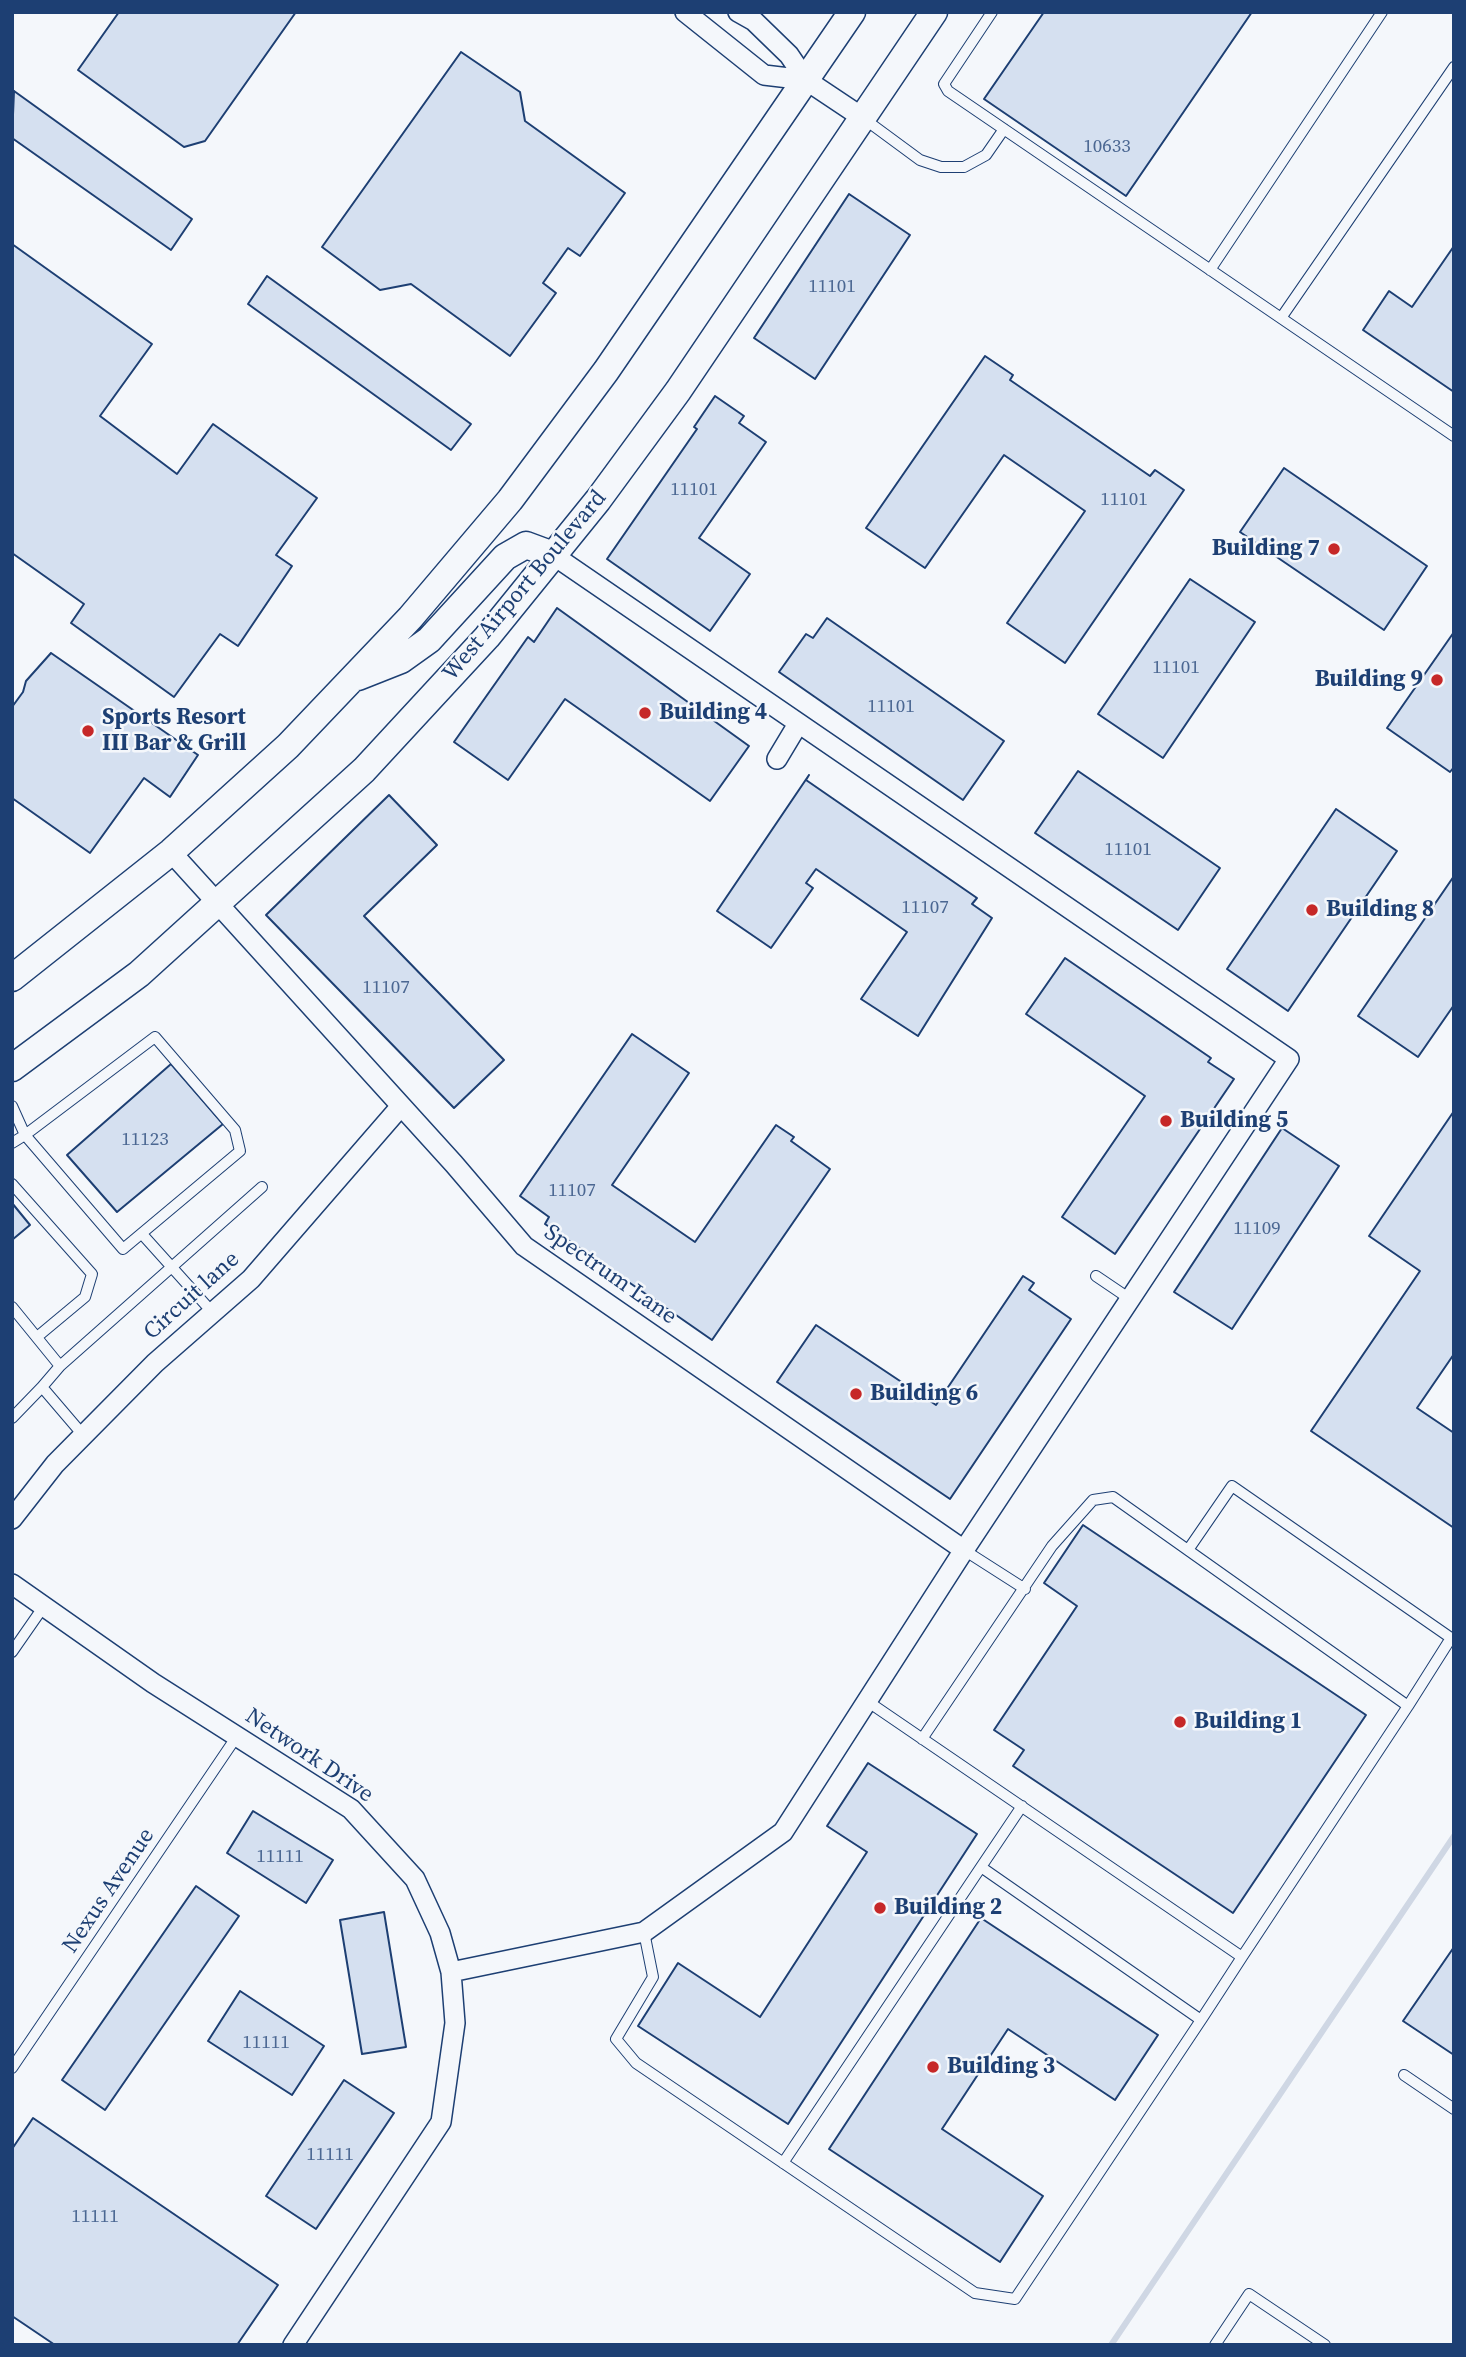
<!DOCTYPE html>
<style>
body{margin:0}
#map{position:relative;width:1466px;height:2357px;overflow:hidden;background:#f4f7fb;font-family:"Source Serif 4",serif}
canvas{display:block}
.frame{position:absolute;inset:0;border:14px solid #1d3f73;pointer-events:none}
</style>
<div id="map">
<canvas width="1466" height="2357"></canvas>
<div class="frame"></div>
</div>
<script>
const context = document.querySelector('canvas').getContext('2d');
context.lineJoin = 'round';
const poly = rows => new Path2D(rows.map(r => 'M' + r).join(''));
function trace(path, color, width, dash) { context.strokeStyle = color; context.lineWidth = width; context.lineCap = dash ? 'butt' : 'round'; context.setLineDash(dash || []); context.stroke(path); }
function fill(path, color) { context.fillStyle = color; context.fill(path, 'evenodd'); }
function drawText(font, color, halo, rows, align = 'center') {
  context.font = font + ' "Source Serif 4",serif'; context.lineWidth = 5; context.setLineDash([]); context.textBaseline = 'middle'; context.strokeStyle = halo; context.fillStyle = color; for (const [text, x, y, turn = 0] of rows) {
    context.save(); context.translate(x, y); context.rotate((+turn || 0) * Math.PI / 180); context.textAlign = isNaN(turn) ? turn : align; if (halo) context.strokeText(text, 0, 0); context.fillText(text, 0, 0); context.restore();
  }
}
const stream = poly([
 [1111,2345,1454,1836]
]);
const building = poly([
 [119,12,296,12,205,141,184,147,78,70,119,12],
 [1044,12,1252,12,1126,196,984,99,1044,12],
 [461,52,520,92,525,121,625,193,580,256,568,248,543,283,556,293,510,356,411,284,380,290,322,247,461,52],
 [14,91,192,219,171,250,12,138,14,91],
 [849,194,910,235,815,379,754,338,849,194],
 [12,244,152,344,100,416,177,474,213,424,317,498,276,555,292,566,238,646,220,634,174,697,71,623,84,604,12,553,12,244],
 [1454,246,1454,392,1363,330,1389,291,1412,307,1454,246],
 [267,276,471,424,451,450,248,304,267,276],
 [985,356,1013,375,1010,380,1150,476,1155,470,1184,490,1065,663,1007,623,1085,511,1004,455,925,568,866,528,985,356],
 [715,396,744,416,739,423,766,442,699,538,750,574,710,631,607,559,697,429,694,427,715,396],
 [1284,468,1427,566,1384,630,1240,532,1284,468],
 [1190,579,1255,622,1163,758,1098,714,1190,579],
 [557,608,749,746,710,801,565,699,508,780,454,742,528,637,534,642,557,608],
 [827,618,1004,741,963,800,779,672,806,634,813,638,827,618],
 [1454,632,1454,767,1450,772,1387,728,1454,632],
 [51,653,198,755,170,797,144,778,90,853,12,798,12,707,23,692,26,681,51,653],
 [1078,771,1220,868,1178,930,1035,833,1078,771],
 [809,775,806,780,977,898,972,904,992,918,918,1036,861,999,907,932,816,869,806,883,813,888,771,948,717,911,809,775],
 [389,795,437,845,364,916,504,1060,454,1108,266,915,389,795],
 [1336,809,1397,851,1288,1011,1227,969,1336,809],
 [1454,876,1454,1005,1418,1057,1358,1016,1454,876],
 [1065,958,1211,1058,1208,1062,1234,1079,1115,1254,1062,1217,1145,1096,1026,1014,1065,958],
 [632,1034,689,1073,612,1185,695,1242,776,1125,794,1137,791,1141,830,1169,712,1340,545,1224,549,1217,520,1196,632,1034],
 [171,1064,223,1124,117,1212,67,1155,171,1064],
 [1454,1111,1454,1354,1417,1408,1454,1433,1454,1528,1311,1431,1420,1271,1369,1236,1454,1111],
 [1282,1128,1339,1166,1232,1329,1174,1292,1282,1128],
 [12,1203,30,1225,12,1240,12,1203],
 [1023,1276,1034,1283,1029,1290,1071,1319,950,1499,777,1382,816,1325,936,1405,1023,1276],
 [1083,1525,1366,1715,1233,1913,1013,1766,1024,1750,994,1730,1077,1606,1044,1583,1083,1525],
 [868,1763,977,1834,788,2124,638,2026,678,1963,760,2017,867,1852,827,1826,868,1763],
 [253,1811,333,1860,306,1903,227,1853,253,1811],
 [196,1886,239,1916,105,2110,62,2080,196,1886],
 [384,1912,406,2047,362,2054,340,1920,384,1912],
 [981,1918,1158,2035,1115,2100,1008,2029,942,2129,1043,2196,1000,2262,829,2149,981,1918],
 [1454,1947,1454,2055,1403,2021,1454,1947],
 [240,1991,324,2046,292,2095,208,2041,240,1991],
 [344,2080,394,2113,316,2229,266,2196,344,2080],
 [33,2118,278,2285,237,2345,55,2345,12,2316,12,2149,33,2118]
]);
const lane = poly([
 [992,12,944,84,948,91,1454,436],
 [863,118,920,160,941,167,964,167,986,155,1004,129],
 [1210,270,1382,12],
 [1281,318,1454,67],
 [12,1106,25,1135,123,1249,240,1151,235,1130,155,1037,25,1135,12,1143],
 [12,1184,92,1274,85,1297,37,1337],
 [142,1234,213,1313],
 [1096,1276,1130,1299],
 [12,1307,60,1366,42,1387,83,1435],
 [60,1366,262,1187],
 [12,1418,42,1387],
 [964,1550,1025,1589],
 [1188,1550,1232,1486,1451,1638,1408,1706],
 [12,1652,44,1606],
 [867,1701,1242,1957,1201,2020],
 [922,1739,1052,1546,1093,1500,1113,1497,1408,1706,1242,1957],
 [981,1867,1022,1806],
 [644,1932,653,1977,616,2039,636,2063,975,2293,1015,2299,1201,2020,981,1867,783,2163],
 [12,2068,237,1736],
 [1404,2075,1454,2109],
 [1215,2345,1249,2294,1325,2345]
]);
const street = poly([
 [685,12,764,75,806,80],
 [738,12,754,21,789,55,806,80,863,118],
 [777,759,798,724],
 [171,852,454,1164,524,1246,964,1550],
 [12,1519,55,1464,155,1363,251,1279,401,1106],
 [12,1584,153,1683,351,1809,415,1879,440,1933,451,1972,455,2023,441,2122,293,2345],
 [451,1972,644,1932,783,1832,964,1550,1289,1059,553,555]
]);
const secondary = poly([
 [358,677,401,660,429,640,505,557,526,545,553,555],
 [12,978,171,852,288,746,410,618,510,500,606,371,852,12],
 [12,1068,139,974,364,770,487,637,598,500,678,391,934,12]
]);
const markers = [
 [1334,549,7,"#c62828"],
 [1437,680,7,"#c62828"],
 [645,713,7,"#c62828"],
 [88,731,7,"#c62828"],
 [1312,910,7,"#c62828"],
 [1166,1121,7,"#c62828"],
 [856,1394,7,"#c62828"],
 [1180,1722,7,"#c62828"],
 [880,1908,7,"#c62828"],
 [933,2067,7,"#c62828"]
];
const numberNames = [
 ["10633",1107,147],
 ["11101",832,287],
 ["11101",694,490],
 ["11101",1124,500],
 ["11101",1176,668],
 ["11101",891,707],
 ["11101",1128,850],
 ["11107",925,908],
 ["11107",386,988],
 ["11123",145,1140],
 ["11107",572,1191],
 ["11109",1257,1229],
 ["11111",280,1857],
 ["11111",266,2043],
 ["11111",330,2155],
 ["11111",95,2217]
];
const poiNames = [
 ["Building 7",1320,549,"right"],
 ["Building 9",1423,680,"right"],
 ["Building 4",659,713],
 ["Sports Resort",102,718],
 ["III Bar & Grill",102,744],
 ["Building 8",1326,910],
 ["Building 5",1180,1121],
 ["Building 6",870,1394],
 ["Building 1",1194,1722],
 ["Building 2",894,1908],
 ["Building 3",947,2067]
];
const streetNames = [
 ["West Airport Boulevard",525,586,-50],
 ["Spectrum Lane",610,1275,35],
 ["Circuit lane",192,1296,-42],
 ["Network Drive",309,1756,34],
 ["Nexus Avenue",109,1891,-56]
];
trace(stream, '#cfd7e4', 6);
fill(building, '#d5e0f0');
trace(building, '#1d3f73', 2);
trace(lane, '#1d3f73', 12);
trace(street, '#1d3f73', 22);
trace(secondary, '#1d3f73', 29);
trace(lane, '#f4f7fb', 10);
trace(street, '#f4f7fb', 19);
trace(secondary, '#f4f7fb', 26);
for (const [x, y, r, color] of markers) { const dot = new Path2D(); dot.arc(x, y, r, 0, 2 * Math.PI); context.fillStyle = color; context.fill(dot); trace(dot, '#f4f7fb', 2.5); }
drawText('19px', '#4b6792', null, numberNames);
drawText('bold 23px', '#1d3f73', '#f4f7fb', poiNames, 'left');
drawText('23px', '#1d3f73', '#f4f7fb', streetNames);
</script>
